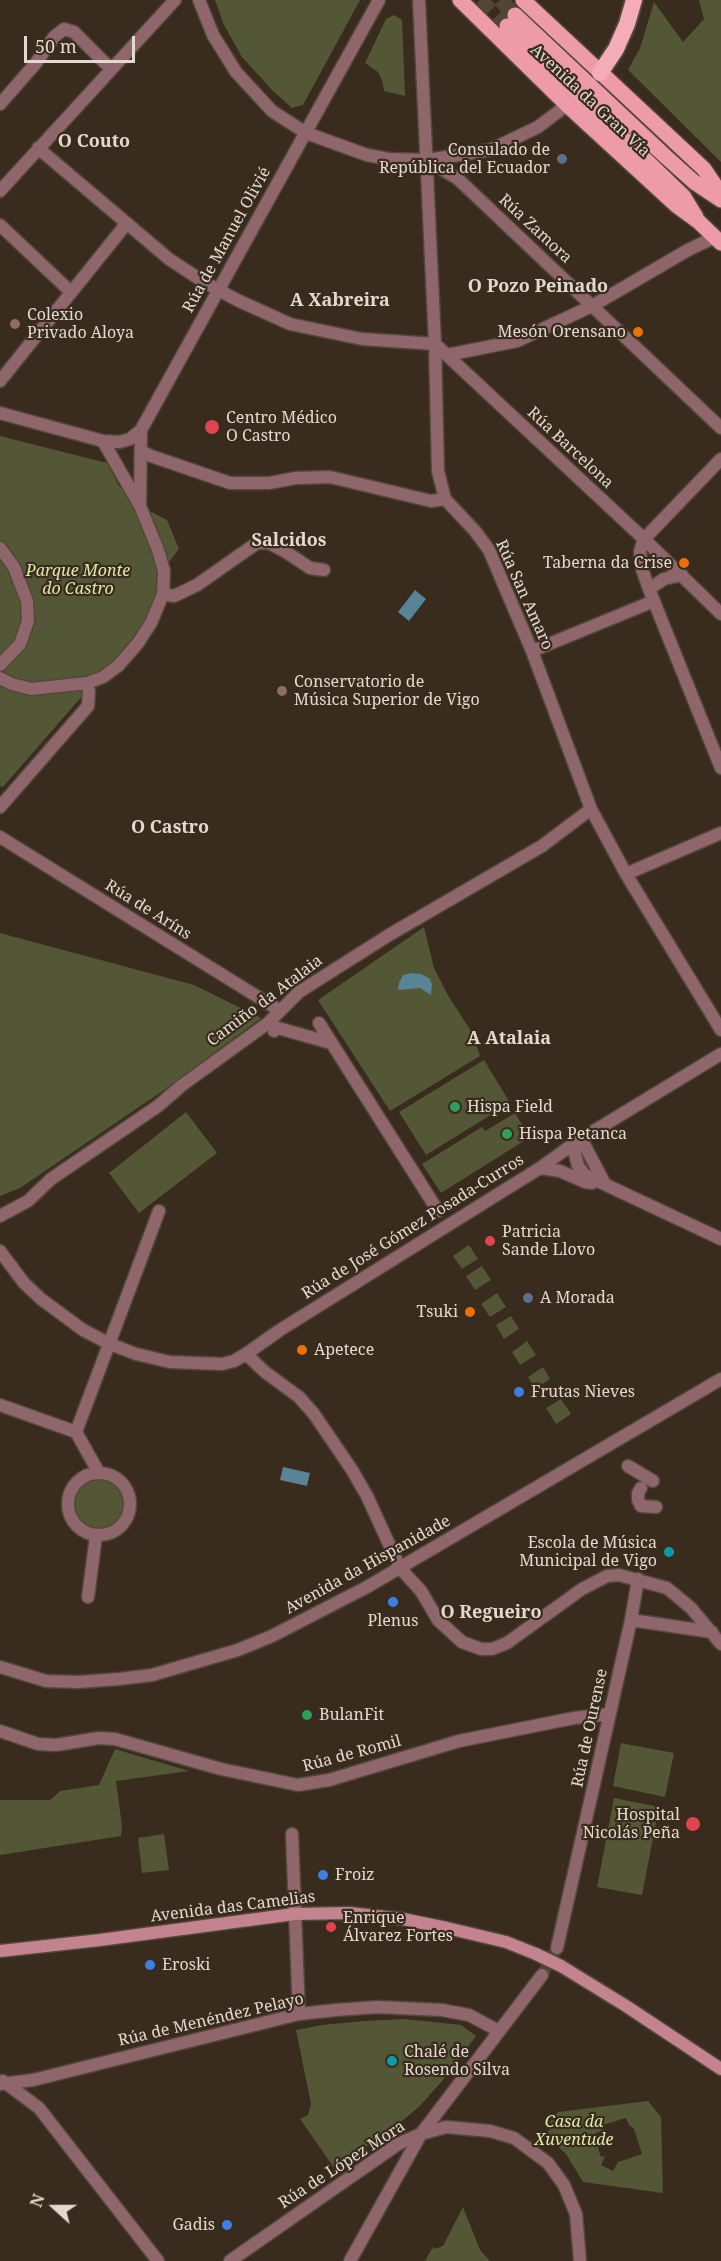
<!DOCTYPE html>
<meta charset="utf-8">
<style>
body{margin:0}
#map{position:relative;width:721px;height:2261px;overflow:hidden;background:#392b1d;font-family:"Noto Serif",serif}
canvas{display:block}
.north{position:absolute;left:24px;top:2177px;width:60px;height:60px;-webkit-text-stroke:4px #392b1d;paint-order:stroke;rotate:291deg;font-size:16px;font-weight:700;line-height:24px;text-align:center;color:#e3d9d0}
.north::after{content:'';display:block;margin:auto;width:21px;height:27px;background:#e3d9d0;clip-path:polygon(50% 0,100% 100%,50% 72%,0 100%)}
.scale{position:absolute;left:24px;top:36px;width:111px;height:27px;box-sizing:border-box;border:3px solid #e3d9d0;border-top:0;padding-left:8px;font-size:18px;line-height:21px;white-space:nowrap;color:#e3d9d0;-webkit-text-stroke:4px #392b1d;paint-order:stroke}
</style>
<div id="map">
<canvas width="721" height="2261"></canvas>
<div class="north">N</div>
<div class="scale">50 m</div>
</div>
<script>
const context = document.querySelector('canvas').getContext('2d');
context.lineJoin = 'round';
function fill(path, color) { context.fillStyle = color; context.fill(path, 'evenodd'); }
const poly = rows => new Path2D(rows.map(r => 'M' + r).join(''));
function trace(path, color, width, dash) { context.strokeStyle = color; context.lineWidth = width; context.lineCap = dash ? 'butt' : 'round'; context.setLineDash(dash || []); context.stroke(path); }
function drawText(font, color, halo, rows, align = 'center') {
  context.font = font + ' "Noto Serif",serif'; context.lineWidth = 4.5; context.setLineDash([]); context.textBaseline = 'middle'; context.strokeStyle = halo; context.fillStyle = color; for (const [text, x, y, turn = 0] of rows) {
    context.save(); context.translate(x, y); context.rotate((+turn || 0) * Math.PI / 180); context.textAlign = isNaN(turn) ? turn : align; if (halo) context.strokeText(text, 0, 0); context.fillText(text, 0, 0); context.restore();
  }
}
const green = poly([
 [215,0,360,0,303,105,292,108,273,91,242,57,224,25],
 [699,0,721,0,721,162,628,70,640,48,654,2,683,42,704,19],
 [394,15,402,20,405,96,384,91,382,80,378,72,365,63,386,19],
 [0,436,107,463,119,486,148,510,167,520,179,549,156,579,157,592,149,615,131,640,3,787,0,786],
 [424,927,434,968,449,997,471,1031,480,1056,390,1111,318,1000],
 [0,933,194,985,261,1018,170,1086,20,1188,0,1196],
 [484,1060,510,1103,426,1155,399,1112],
 [186,1112,217,1153,139,1213,109,1173],
 [515,1113,530,1137,441,1193,422,1164,482,1127,485,1131],
 [469,1245,478,1259,462,1269,453,1256],
 [482,1266,491,1280,475,1290,466,1276],
 [497,1293,506,1307,490,1317,481,1304],
 [511,1316,519,1329,504,1339,496,1325],
 [527,1341,536,1355,520,1365,512,1352],
 [543,1367,550,1379,535,1389,528,1377],
 [561,1399,571,1414,556,1424,546,1408],
 '73 1504a26 26 0 1 1 52 0a26 26 0 1 1-52 0Z',
 [621,1743,674,1753,665,1797,613,1786],
 [115,1749,189,1771,116,1781,122,1826,121,1836,0,1855,0,1800,50,1800,60,1791,99,1785],
 [614,1798,659,1807,642,1895,597,1887],
 [164,1834,169,1870,142,1873,138,1838],
 [405,2019,461,2025,476,2036,442,2081,419,2107,397,2125,334,2168,300,2119,308,2115,311,2104,296,2030,322,2025,364,2021],
 [648,2101,661,2117,663,2193,583,2182,566,2154,546,2135,551,2127,550,2122,558,2112],
 [626,2118,629,2125,634,2129,642,2154,618,2162,613,2171,601,2165,605,2156,601,2157,598,2148,601,2146,596,2133,604,2130,603,2125],
 [463,2207,480,2250,490,2261,425,2261,433,2247,434,2249,443,2246]
]);
const water = poly([
 [415,590,426,599,409,621,398,612],
 [412,973,421,974,429,978,432,984,431,995,420,988,398,990,399,983,403,975],
 [283,1467,310,1473,307,1486,280,1480]
]);
const minorTunnel = poly([
 [542,1975,557,1948]
]);
const primaryTunnel = poly([
 [480,0,507,26],
 [500,0,515,15]
]);
const pedestrian = poly([
 [319,1023,438,1211],
 [274,1031,278,1028,331,1043],
 [628,1466,653,1481],
 [641,1488,638,1493,638,1500,641,1506,656,1507]
]);
const minor = poly([
 [199,0,213,35,236,72,272,111,306,133,367,155,389,159,427,160,490,150,538,127,567,105],
 [419,0,435,344,438,471,445,499,475,531,489,550,532,651,591,809,626,874,721,1030],
 [0,104,36,63,54,37,64,29,74,32,111,69],
 [38,148,169,259,204,282,237,300,290,324,362,339,435,344],
 [427,160,458,179,721,428],
 [0,191,175,0],
 [0,225,71,292],
 [435,344,644,539,721,614],
 [447,355,517,341,592,306,688,250,715,237],
 [0,381,127,223],
 [0,413,103,441,119,442,130,439,141,430],
 [141,451,151,456,230,483,269,483,296,478,330,477,431,501,445,499],
 [721,459,644,539,640,551,642,569,649,589,721,768],
 [140,506,141,430,379,0],
 [0,548,14,567,27,601,28,621,20,644,0,665],
 [649,589,664,579,682,575],
 [163,594,174,596,197,585,257,543,269,543,286,552,310,568,324,570],
 [532,651,654,601],
 [0,678,12,684,31,689,87,683,103,677,118,666,138,643,151,623,163,594,164,571,158,550,140,506,103,441],
 [0,807,88,706,89,692,87,683],
 [0,837,279,1010],
 [626,874,721,833],
 [576,1142,575,1154,578,1166,585,1175,721,1239],
 [576,1142,585,1146,605,1184],
 [540,1168,560,1171,585,1182,592,1183],
 [0,1216,28,1201,51,1179,158,1106,181,1086,268,1023,299,992,389,935,542,846,591,809],
 [0,1251,24,1283,41,1299,83,1330,110,1344,136,1354,170,1362,222,1364,234,1361,246,1354,280,1330,540,1168,576,1142,721,1054],
 [246,1354,265,1372,299,1397,314,1414,352,1470,367,1496,400,1568,421,1591,438,1620,462,1642,481,1649,492,1649,507,1643,582,1589,607,1576,619,1575,667,1588,691,1608,721,1644],
 [0,1405,76,1432,99,1473],
 [76,1432,159,1211],
 '68 1504a31 31 0 1 1 62 0a31 31 0 1 1-62 0Z',
 [638,1579,631,1620,712,1632],
 [88,1597,96,1536],
 [0,1667,46,1681,78,1682,119,1679,152,1675,238,1650,272,1636,367,1587,721,1379],
 [0,1731,38,1744,56,1745,99,1738,115,1739,221,1769,298,1785,329,1780,459,1741,574,1718,609,1714],
 [292,1834,299,2014],
 [557,1948,631,1620],
 [3,2081,39,2108,158,2261],
 [0,2084,33,2080,299,2014,336,2010,377,2007,442,2010,469,2015,499,2031],
 [350,2261,421,2134,542,1975]
]);
const tertiary = poly([
 [230,2261,398,2144,421,2134,446,2127,490,2131,514,2138,548,2163,564,2185,576,2214,580,2261]
]);
const secondary = poly([
 [0,1951,100,1940,294,1914,349,1913,403,1919,447,1928,506,1942,536,1954],
 [561,1966,626,2006,721,2069]
]);
const primary = poly([
 [460,0,567,105,677,206,699,222,721,243],
 [523,0,704,169,721,194],
 [515,15,665,156,694,182,721,200],
 [507,26,684,197,696,217]
]);
const trunk = poly([
 [600,73,616,49,627,24,634,0]
]);
const secondaryBridge = poly([
 [536,1954,561,1966]
]);
const markers = [
 [562,159,6,"#5c6f8a"],
 [15,324,6,"#8d6e63"],
 [638,332,6,"#e8710a"],
 [212,427,8,"#e0444e"],
 [684,563,6,"#e8710a"],
 [282,691,6,"#8d6e63"],
 [455,1107,6,"#2e9e5b"],
 [507,1134,6,"#2e9e5b"],
 [490,1241,6,"#e0444e"],
 [528,1298,6,"#5c6f8a"],
 [470,1312,6,"#e8710a"],
 [302,1350,6,"#e8710a"],
 [519,1392,6,"#3f7fe0"],
 [669,1552,6,"#0f9aa8"],
 [393,1602,6,"#3f7fe0"],
 [307,1715,6,"#2e9e5b"],
 [693,1824,8,"#e0444e"],
 [323,1875,6,"#3f7fe0"],
 [331,1927,6,"#e0444e"],
 [150,1965,6,"#3f7fe0"],
 [392,2061,6,"#0f9aa8"],
 [227,2225,6,"#3f7fe0"]
];
const streetNames = [
 ["Avenida da Gran Vía",590,101,43],
 ["Rúa Zamora",535,229,43],
 ["Rúa de Manuel Olivié",227,240,-61],
 ["Rúa Barcelona",570,448,43],
 ["Rúa San Amaro",524,595,66],
 ["Rúa de Aríns",148,910,32],
 ["Camiño da Atalaia",265,1001,-37],
 ["Rúa de José Gómez Posada-Curros",413,1227,-32],
 ["Avenida da Hispanidade",368,1565,-29],
 ["Rúa de Ourense",590,1728,-78],
 ["Rúa de Romil",352,1754,-15],
 ["Avenida das Camelias",233,1907,-7],
 ["Rúa de Menéndez Pelayo",211,2020,-13],
 ["Rúa de López Mora",342,2165,-33]
];
const poiNames = [
 ["Consulado de",550,150,"right"],
 ["República del Ecuador",550,168,"right"],
 ["Colexio",27,315],
 ["Privado Aloya",27,333],
 ["Mesón Orensano",626,332,"right"],
 ["Centro Médico",226,418],
 ["O Castro",226,436],
 ["Taberna da Crise",672,563,"right"],
 ["Conservatorio de",294,682],
 ["Música Superior de Vigo",294,700],
 ["Hispa Field",467,1107],
 ["Hispa Petanca",519,1134],
 ["Patricia",502,1232],
 ["Sande Llovo",502,1250],
 ["A Morada",540,1298],
 ["Tsuki",458,1312,"right"],
 ["Apetece",314,1350],
 ["Frutas Nieves",531,1392],
 ["Escola de Música",657,1543,"right"],
 ["Municipal de Vigo",657,1561,"right"],
 ["Plenus",393,1621,"center"],
 ["BulanFit",319,1715],
 ["Hospital",680,1815,"right"],
 ["Nicolás Peña",680,1833,"right"],
 ["Froiz",335,1875],
 ["Enrique",343,1918],
 ["Álvarez Fortes",343,1936],
 ["Eroski",162,1965],
 ["Chalé de",404,2052],
 ["Rosendo Silva",404,2070],
 ["Gadis",215,2225,"right"]
];
const parkNames = [
 ["Parque Monte",78,571],
 ["do Castro",78,589],
 ["Casa da",574,2122],
 ["Xuventude",574,2140]
];
const neighbourhoodNames = [
 ["O Couto",94,142],
 ["O Pozo Peinado",538,287],
 ["A Xabreira",340,301],
 ["Salcidos",289,541],
 ["O Castro",170,828],
 ["A Atalaia",509,1039],
 ["O Regueiro",491,1613]
];
fill(green, '#535735');
fill(water, '#588496');
trace(minorTunnel, '#524538', 12, [12, 6]);
trace(primaryTunnel, '#524538', 15, [15, 8]);
trace(pedestrian, '#54473a', 15);
trace(minor, '#54473a', 15);
trace(tertiary, '#54473a', 15);
trace(secondary, '#54473a', 15);
trace(primary, '#54473a', 18);
trace(trunk, '#54473a', 20);
trace(pedestrian, '#8e666c', 12);
trace(minor, '#8e666c', 12);
trace(tertiary, '#8e666c', 12);
trace(secondary, '#c3848f', 12);
trace(primary, '#ed9ba9', 15);
trace(trunk, '#f4acb8', 16);
trace(secondaryBridge, '#54473a', 15, []);
trace(secondaryBridge, '#c3848f', 12);
for (const [x, y, r, color] of markers) { const dot = new Path2D(); dot.arc(x, y, r, 0, 2 * Math.PI); context.fillStyle = color; context.fill(dot); trace(dot, '#392b1d', 2); }
drawText('16px', '#e3d9d0', '#392b1d', streetNames);
drawText('16px', '#e3d9d0', '#392b1d', poiNames, 'left');
drawText('italic 16px', '#e0e9a7', '#392b1d', parkNames);
drawText('bold 18px', '#e3d9d0', '#392b1d', neighbourhoodNames);
</script>
